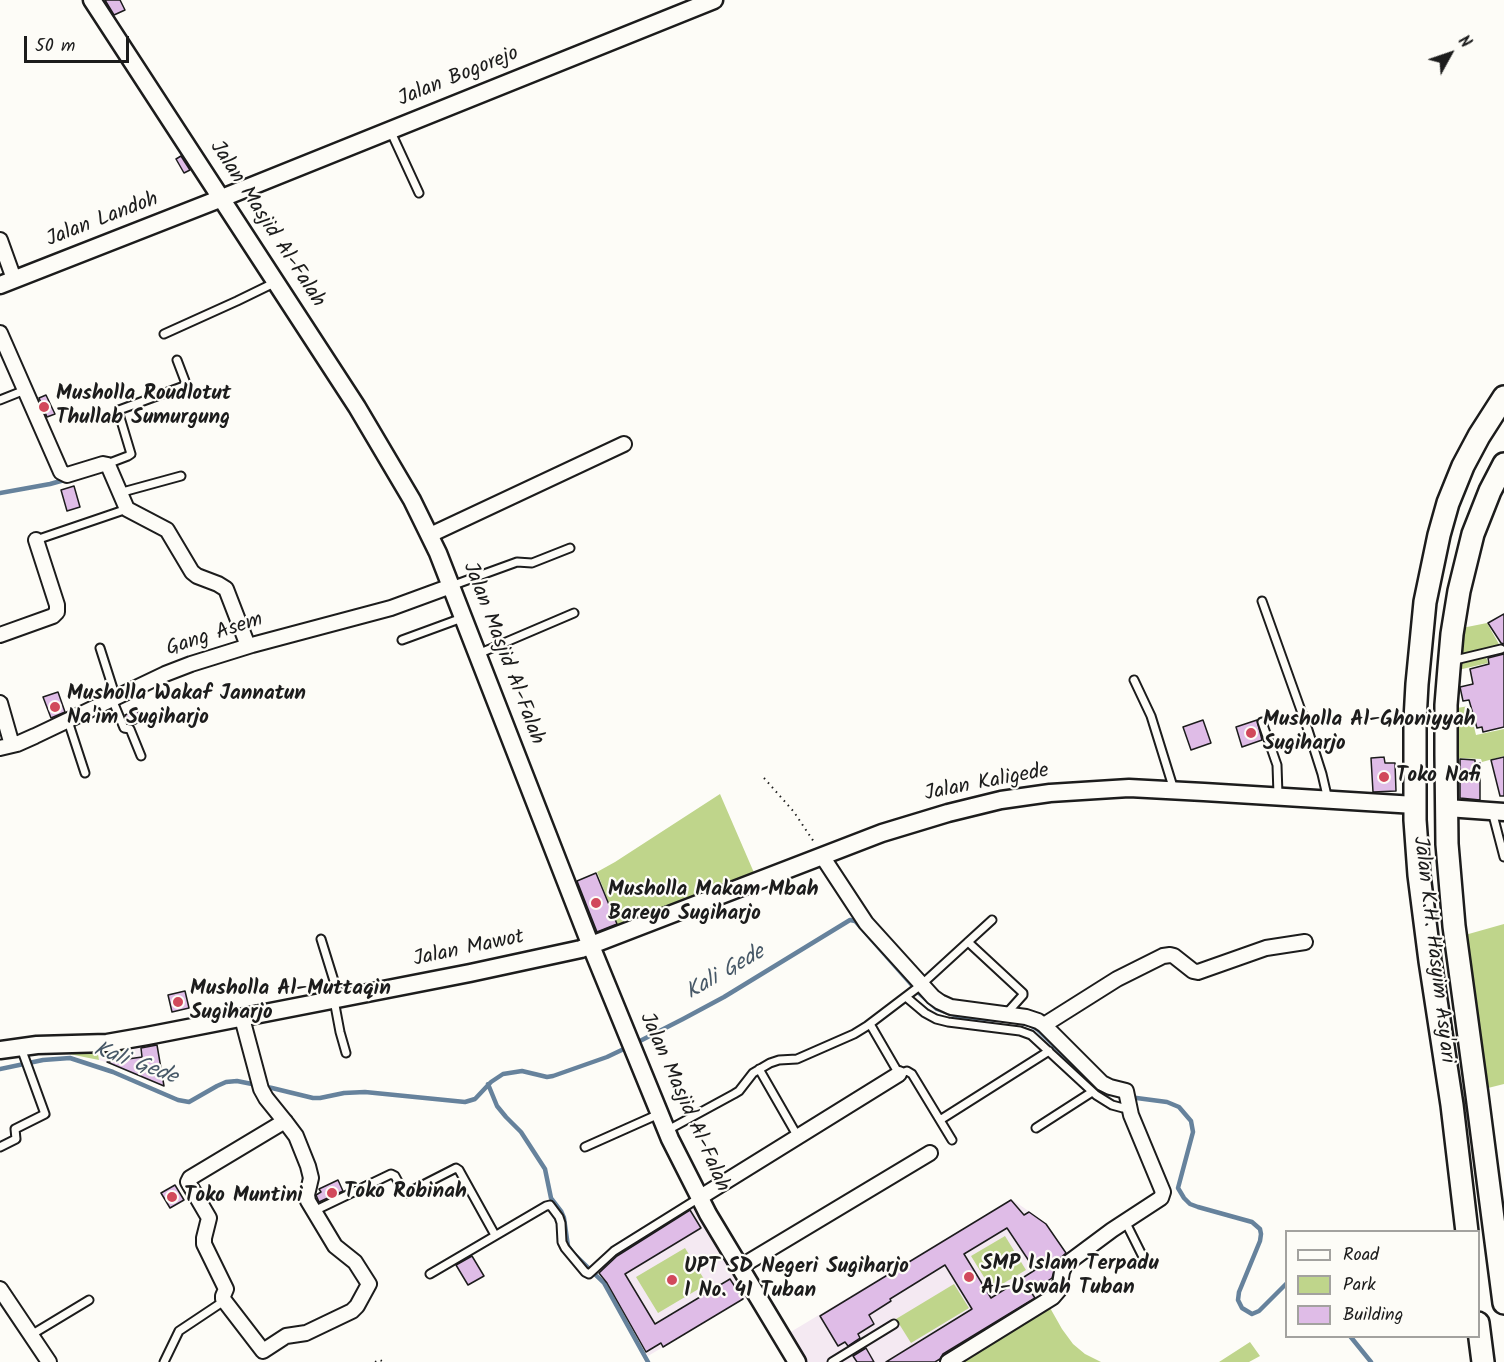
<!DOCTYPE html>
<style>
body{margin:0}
#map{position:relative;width:1504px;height:1362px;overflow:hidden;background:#fdfcf7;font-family:Kalam,sans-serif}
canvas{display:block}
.legend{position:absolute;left:1285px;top:1230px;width:195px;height:108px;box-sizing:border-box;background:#fdfcf7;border:2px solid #a3a29f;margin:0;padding:8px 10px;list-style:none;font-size:18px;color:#1c1c1c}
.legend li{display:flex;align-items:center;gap:12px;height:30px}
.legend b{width:30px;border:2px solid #a3a29f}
.north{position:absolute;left:1420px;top:24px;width:60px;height:60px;-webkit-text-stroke:4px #fdfcf7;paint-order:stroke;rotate:50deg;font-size:16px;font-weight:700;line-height:24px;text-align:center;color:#1c1c1c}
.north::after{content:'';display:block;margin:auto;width:21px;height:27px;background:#1c1c1c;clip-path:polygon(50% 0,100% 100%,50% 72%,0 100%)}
.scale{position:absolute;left:24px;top:36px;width:105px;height:27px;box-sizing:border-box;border:3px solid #1c1c1c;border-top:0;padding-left:8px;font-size:18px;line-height:21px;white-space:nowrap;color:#1c1c1c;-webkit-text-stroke:4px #fdfcf7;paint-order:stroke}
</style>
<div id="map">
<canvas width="1504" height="1362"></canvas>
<ul class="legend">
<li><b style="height:8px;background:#fdfcf7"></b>Road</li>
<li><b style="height:16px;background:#bfd58b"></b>Park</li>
<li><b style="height:16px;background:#dfbce7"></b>Building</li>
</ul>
<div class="north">N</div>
<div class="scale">50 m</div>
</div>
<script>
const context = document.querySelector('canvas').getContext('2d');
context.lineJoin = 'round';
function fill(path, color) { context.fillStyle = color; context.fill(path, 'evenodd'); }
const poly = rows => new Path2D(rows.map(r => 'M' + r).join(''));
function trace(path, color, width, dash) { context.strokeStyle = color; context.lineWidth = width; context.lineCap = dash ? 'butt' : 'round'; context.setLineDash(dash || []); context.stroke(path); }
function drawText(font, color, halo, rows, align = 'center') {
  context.font = font + ' Kalam,sans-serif'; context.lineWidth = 4.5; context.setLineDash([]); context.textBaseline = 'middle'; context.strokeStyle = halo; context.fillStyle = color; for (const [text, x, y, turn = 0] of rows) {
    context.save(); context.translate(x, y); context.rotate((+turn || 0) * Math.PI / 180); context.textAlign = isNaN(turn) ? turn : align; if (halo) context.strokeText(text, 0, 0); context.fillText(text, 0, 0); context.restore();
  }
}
const built = poly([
 [156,1039,164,1086,112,1064,99,1060,97,1048],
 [1011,1199,1046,1223,1069,1257,1058,1264,1055,1290,938,1362,806,1362,789,1333],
 [695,1205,749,1296,648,1356,605,1281,598,1272,616,1252]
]);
const green = poly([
 [1487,623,1500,646,1502,652,1486,657,1488,663,1458,670,1462,628],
 [1469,706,1476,735,1504,729,1504,756,1482,762,1481,759,1458,758,1457,708],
 [720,794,755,875,619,929,597,872,615,862],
 [1504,924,1504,1084,1488,1088,1465,935],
 [127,1046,128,1056,103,1059,102,1050],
 [97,1048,99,1060,49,1050],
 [1005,1236,1026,1270,992,1290,971,1256],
 [685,1248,707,1284,658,1313,636,1277],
 [954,1284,969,1308,911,1343,896,1319],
 [1049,1306,1062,1329,1073,1344,1085,1354,1101,1362,958,1362],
 [1250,1342,1260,1356,1249,1362,1219,1362]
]);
const stream = poly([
 [0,493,50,484,68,479],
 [1018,1022,1030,1025,1037,1029,1094,1085,1109,1094],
 [636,1043,683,1019,724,997,850,920,855,921,857,923,919,993,937,1009,957,1016,998,1020],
 [0,1069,43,1060,70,1058,113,1072,178,1100,189,1102,217,1086,226,1082,237,1081,272,1088,313,1098,320,1098,344,1093,365,1092,465,1102,475,1099,491,1082,503,1074,522,1071,547,1077,553,1076,607,1057,628,1047],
 [488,1084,497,1106,506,1117,521,1132,545,1169,551,1198,561,1211,564,1218,568,1246,573,1253,604,1283,648,1362],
 [1129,1097,1167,1102,1179,1107,1191,1121,1193,1132,1178,1188,1184,1198,1190,1204,1198,1207,1252,1222,1260,1229,1261,1234,1260,1241,1239,1292,1238,1300,1242,1308,1252,1314,1259,1311,1286,1284],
 [1350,1336,1371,1362]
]);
const building = poly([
 [105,0,120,0,125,10,114,15,105,0],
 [181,156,190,170,184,173,176,159,181,156],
 [46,395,55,414,47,417,39,398,46,395],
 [74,486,80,507,67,511,61,490,74,486],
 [1504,614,1504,644,1501,643,1488,623,1504,614],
 [1504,654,1504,727,1483,732,1482,727,1477,728,1469,700,1463,701,1460,687,1473,684,1470,669,1489,664,1488,658,1504,654],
 [58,692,65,712,51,718,43,697,58,692],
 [137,710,142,721,133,725,128,723,125,715,137,710],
 [1203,720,1211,743,1191,750,1183,727,1203,720],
 [1257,720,1262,740,1242,747,1236,727,1257,720],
 [1384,757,1385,763,1395,763,1396,791,1373,792,1371,758,1384,757],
 [1504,757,1504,796,1500,796,1491,760,1504,757],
 [1460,759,1475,760,1475,764,1480,763,1480,800,1460,798,1460,759],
 [596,873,617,924,597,932,577,881,596,873],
 [185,991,189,1008,172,1012,168,995,185,991],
 [157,1045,164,1086,107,1062,142,1057,141,1048,157,1045],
 [338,1180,343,1191,319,1202,316,1195,321,1192,319,1189,338,1180],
 [175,1185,184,1200,170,1208,161,1193,175,1185],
 [1011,1200,1024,1215,1029,1212,1046,1224,1066,1253,1057,1261,1052,1278,1031,1292,1035,1298,943,1354,940,1359,935,1362,886,1362,972,1309,945,1265,890,1299,891,1301,869,1315,874,1324,858,1334,860,1338,848,1346,845,1342,838,1346,820,1316,1011,1200],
 [1007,1228,1035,1270,991,1298,964,1254,1007,1228],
 [690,1210,701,1228,625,1274,655,1324,730,1279,743,1299,663,1347,661,1343,646,1352,607,1283,599,1273,617,1256,690,1210],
 [472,1256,484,1276,468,1285,456,1265,472,1256],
 [866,1348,874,1362,857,1362,853,1356,866,1348]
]);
const path = poly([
 [764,778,794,812,814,842],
 [375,1362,380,1360,384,1362]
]);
const service = poly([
 [390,130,419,193],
 [164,334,237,301,276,282],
 [0,400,25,390],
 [107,464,128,456,131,454,119,414,119,410,184,386,185,381,177,360],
 [119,493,181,476],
 [36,540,127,509],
 [451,586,517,562,532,563,570,548],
 [1262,601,1308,730,1322,774,1328,800],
 [402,640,462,618],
 [100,648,116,698],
 [478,654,574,613],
 [1451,661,1501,649],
 [1134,680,1151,716,1174,790],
 [112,699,124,728,130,729,141,756],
 [68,721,85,773],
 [1262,722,1277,765,1278,795],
 [1492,811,1504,857],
 [321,939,339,997],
 [968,942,1023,993,1023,995,1006,1014],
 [906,997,925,1013,936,1019,948,1022,1020,1031,1031,1035,1096,1095,1112,1105,1123,1108,1129,1108],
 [334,1000,340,1032,346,1053],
 [870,1024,899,1074,907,1071,912,1074,952,1140],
 [759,1069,798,1137],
 [940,1120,1049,1051],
 [1036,1128,1092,1092],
 [666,1131,734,1094,739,1091,753,1073,770,1063,779,1060,797,1059,854,1034,867,1026,921,985,992,920],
 [0,1147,16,1139,15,1129,45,1114,21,1048],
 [585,1147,659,1114],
 [314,1211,391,1174,395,1176,403,1191,407,1193,456,1168,459,1170,495,1235],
 [1125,1221,1142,1255],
 [430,1274,546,1206,550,1205,559,1217,561,1223,562,1242,565,1248,585,1272,589,1274,614,1251,699,1198],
 [31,1335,89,1300],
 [164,1362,179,1331,224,1301],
 [832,1362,894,1324]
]);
const minor = poly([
 [0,240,14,279],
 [0,333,61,472,67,475,103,464,108,465,127,509,167,530,192,572,197,576,218,584,226,589,248,646],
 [430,535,624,444],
 [0,635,53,616,57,612,57,605,36,540],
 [0,703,12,745],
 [0,748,17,744,35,736,165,674,191,664,252,645,391,608,451,586],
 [822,856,866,923,933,997,940,1002,951,1007,1026,1017,1038,1021,1044,1025,1102,1083,1110,1087,1126,1091,1131,1115,1163,1192,1161,1198,1112,1230,1065,1265,1062,1272,1059,1290,1053,1297,948,1362],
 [242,1018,261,1089,266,1098,287,1124,296,1136,308,1166,311,1178,307,1195,308,1201,335,1246,355,1262,369,1284,357,1306,352,1311,306,1333,286,1336,263,1351,223,1299,223,1296,226,1289,204,1244,204,1238,209,1218,188,1182,190,1178,285,1121],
 [1044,1025,1117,979,1163,956,1170,955,1174,956,1193,971,1198,972,1266,948,1305,942],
 [699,1198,899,1074],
 [740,1267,930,1153],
 [0,1289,49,1362]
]);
const tertiary = poly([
 [92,0,357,407,412,500,438,553,591,946,670,1139,708,1214,797,1362],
 [0,285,222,198,714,0],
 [1447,808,1504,812],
 [0,1050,37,1045,107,1043,147,1036,470,973,581,949,882,833,948,813,1001,800,1050,793,1129,788,1204,792,1415,805]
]);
const trunk = poly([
 [1504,464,1490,491,1473,534,1459,591,1452,634,1449,668,1446,705,1446,755,1447,844,1454,926,1477,1095,1504,1303],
 [1467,1232,1452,1105,1430,961,1419,875,1415,820,1415,720,1417,684,1425,602,1439,535,1448,503,1463,466,1479,436,1504,397],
 [1478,1323,1483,1362]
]);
const markers = [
 [44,407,6,"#d1495b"],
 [55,707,6,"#d1495b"],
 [1251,733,6,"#d1495b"],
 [1384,777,6,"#d1495b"],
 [596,903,6,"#d1495b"],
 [178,1002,6,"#d1495b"],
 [332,1193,6,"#d1495b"],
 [172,1197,6,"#d1495b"],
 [969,1277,6,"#d1495b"],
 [672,1280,6,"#d1495b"]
];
const streetNames = [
 ["Jalan Bogorejo",459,78,-22],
 ["Jalan Landoh",103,221,-21],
 ["Jalan Masjid Al-Falah",266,225,57],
 ["Gang Asem",215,636,-18],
 ["Jalan Masjid Al-Falah",502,654,69],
 ["Jalan Kaligede",987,784,-11],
 ["Jalan Mawot",469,950,-12],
 ["Jalan K.H. Hasyim Asy'ari",1432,950,83],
 ["Jalan Masjid Al-Falah",683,1103,66]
];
const poiNames = [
 ["Musholla Roudlotut",56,395],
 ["Thullab Sumurgung",56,419],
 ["Musholla Wakaf Jannatun",67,695],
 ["Na'im Sugiharjo",67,719],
 ["Musholla Al-Ghoniyyah",1263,721],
 ["Sugiharjo",1263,745],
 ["Toko Nafi",1396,777],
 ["Musholla Makam Mbah",608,891],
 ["Bareyo Sugiharjo",608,915],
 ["Musholla Al-Muttaqin",190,990],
 ["Sugiharjo",190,1014],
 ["Toko Robinah",344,1193],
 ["Toko Muntini",184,1197],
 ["SMP Islam Terpadu",981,1265],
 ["Al-Uswah Tuban",981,1289],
 ["UPT SD Negeri Sugiharjo",684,1268],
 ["I No. 41 Tuban",684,1292]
];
const waterNames = [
 ["Kali Gede",726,974,-30],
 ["Kali Gede",135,1065,20]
];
fill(built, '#f4e9f2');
fill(green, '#bfd58b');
trace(stream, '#66829c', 4.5);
fill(building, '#dfbce7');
trace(building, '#1c1c1c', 1.5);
trace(service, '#1c1c1c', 11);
trace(minor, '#1c1c1c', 18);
trace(tertiary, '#1c1c1c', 21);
trace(trunk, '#1c1c1c', 26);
trace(path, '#1c1c1c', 2, [1.5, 4.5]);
trace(service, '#fdfcf7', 7);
trace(minor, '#fdfcf7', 14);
trace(tertiary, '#fdfcf7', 16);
trace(trunk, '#fdfcf7', 21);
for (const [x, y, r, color] of markers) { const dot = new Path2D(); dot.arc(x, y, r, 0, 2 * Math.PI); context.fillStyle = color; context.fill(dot); trace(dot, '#fdfcf7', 2); }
drawText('21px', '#1c1c1c', '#fdfcf7', streetNames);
drawText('bold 21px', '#1c1c1c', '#fdfcf7', poiNames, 'left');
drawText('italic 22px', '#475867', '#fdfcf7', waterNames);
</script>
